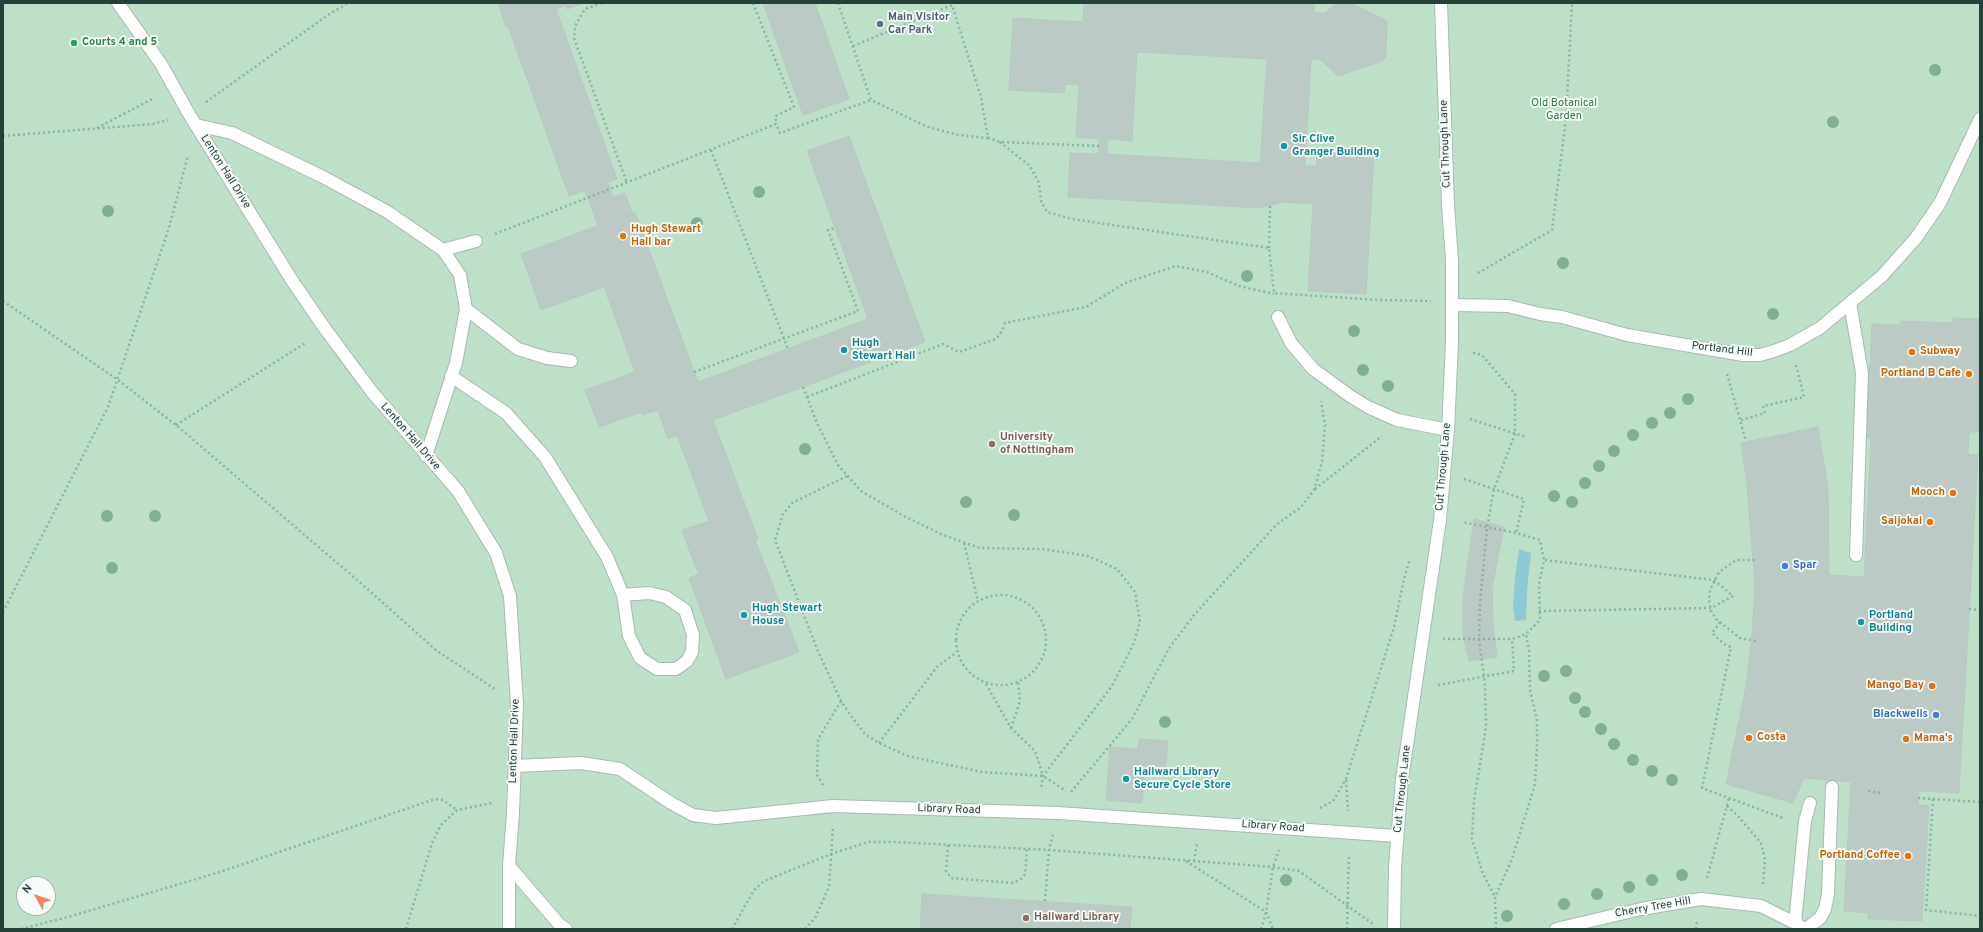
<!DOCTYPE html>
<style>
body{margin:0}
#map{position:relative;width:1983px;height:932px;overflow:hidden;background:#e6efeb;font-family:Overpass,sans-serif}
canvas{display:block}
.frame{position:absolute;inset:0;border:4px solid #24423a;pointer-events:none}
.north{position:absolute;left:16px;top:876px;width:40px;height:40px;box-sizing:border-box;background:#f7fbf9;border:1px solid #a3b1ad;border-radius:50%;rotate:310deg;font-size:11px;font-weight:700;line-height:16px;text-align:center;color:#24423a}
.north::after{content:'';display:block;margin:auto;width:14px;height:18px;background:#f4845f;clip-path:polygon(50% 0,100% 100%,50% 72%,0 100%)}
</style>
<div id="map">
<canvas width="1983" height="932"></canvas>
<div class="frame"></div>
<div class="north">N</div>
</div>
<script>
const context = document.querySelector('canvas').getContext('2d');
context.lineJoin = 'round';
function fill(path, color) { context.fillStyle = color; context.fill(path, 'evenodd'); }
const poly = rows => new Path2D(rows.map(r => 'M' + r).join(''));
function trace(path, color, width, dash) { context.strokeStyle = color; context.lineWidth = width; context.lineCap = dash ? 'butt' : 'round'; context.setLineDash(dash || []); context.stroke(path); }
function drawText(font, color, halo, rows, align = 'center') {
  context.font = font + ' Overpass,sans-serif'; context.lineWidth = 3.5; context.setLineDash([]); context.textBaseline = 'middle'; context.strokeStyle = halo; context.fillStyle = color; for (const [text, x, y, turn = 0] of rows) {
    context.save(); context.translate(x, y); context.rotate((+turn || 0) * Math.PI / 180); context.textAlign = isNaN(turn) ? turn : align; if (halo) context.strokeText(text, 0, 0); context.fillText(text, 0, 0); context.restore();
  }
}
const green = poly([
 [3,3,1980,3,1980,929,3,929],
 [24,884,48,884,48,908,24,908]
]);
const water = poly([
 [1519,549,1531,553,1527,590,1526,620,1515,621,1513,607,1515,578]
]);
const building = poly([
 [498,3,584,3,567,9,566,5,556,9,617,179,569,196,508,26,506,27,498,3],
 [763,3,815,3,849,99,803,115,763,3],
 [1084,3,1315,3,1314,13,1325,13,1337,3,1351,3,1387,21,1386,57,1382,61,1338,76,1321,60,1311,59,1305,166,1316,166,1317,152,1374,156,1366,294,1308,291,1313,204,1285,202,1258,208,1068,197,1070,153,1098,154,1099,139,1076,137,1079,85,1065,84,1064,93,1009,90,1013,18,1083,22,1084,3],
 [1137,52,1267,59,1260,163,1107,154,1108,139,1132,141,1137,52],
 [849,136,925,342,713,420,758,539,694,563,682,530,709,521,677,435,668,439,658,410,643,415,642,412,599,427,585,390,635,372,604,287,541,310,521,254,635,212,698,382,868,319,807,151,849,136],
 [608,182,613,197,625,193,632,213,598,226,585,190,608,182],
 [1952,318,1980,319,1980,432,1969,432,1968,454,1978,455,1959,793,1919,791,1918,805,1929,806,1922,921,1868,919,1868,913,1844,911,1851,782,1804,778,1793,803,1726,784,1746,686,1752,635,1755,587,1747,484,1741,443,1818,427,1828,486,1829,575,1864,577,1871,438,1866,438,1872,324,1900,325,1901,321,1952,323,1952,318],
 [1474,519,1504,527,1492,588,1493,624,1497,657,1469,661,1463,635,1463,597,1474,519],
 [755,540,799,652,726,679,689,578,699,574,694,563,755,540],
 [1139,739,1168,741,1165,773,1136,771,1139,739],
 [1110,747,1138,749,1136,771,1145,771,1142,803,1106,800,1110,747],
 [922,894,1132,907,1130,929,920,929,922,894]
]);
const path = poly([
 [602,3,585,9,575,26,574,38,627,183],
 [753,3,794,107,776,116,776,124],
 [838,3,871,100,928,127,958,135,988,138],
 [853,46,952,5,981,97,988,138,1000,142,1099,146],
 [206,102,328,15,348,3],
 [97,128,154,98],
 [3,136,153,124,168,120],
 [1000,142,1030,166,1039,183,1041,201,1047,212,1072,219,1269,248,1274,293,1379,300,1431,301],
 [711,150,788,349],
 [495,234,776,124,780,133,871,100],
 [1269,248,1270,205],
 [1478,273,1552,230,1566,119,1572,3],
 [3,301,118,380,176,425,363,585,437,651,495,689],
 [1473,353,1482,355,1515,394,1515,434,1494,489,1487,528,1480,603,1479,639,1485,684,1486,727,1474,801,1472,839,1483,874,1495,897],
 [694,372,858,311,828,230,835,228],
 [1727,374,1746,441],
 [803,387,817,423,838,465,861,491,904,516,943,535,980,548,1043,549,1088,556,1117,569,1135,592,1140,622,1134,643,1112,686,1043,776,1041,790],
 [807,397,943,344,959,352,996,339,1002,331,1005,323,1086,307,1125,283,1176,266,1207,272,1239,286,1274,294],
 [1470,419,1526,437],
 [1741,420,1765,413,1763,406,1804,397,1796,365],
 [176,425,307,342],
 [847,476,792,503,783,514,775,540,817,649,841,701,851,716,865,734,879,743,908,756,982,772,1043,776,1066,791],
 [1464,479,1524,499,1516,533],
 [1315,489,1382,436],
 [964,543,978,601],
 '956 640a45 45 0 1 1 90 0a45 45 0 1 1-90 0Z',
 [1969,609,1980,610],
 [1539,611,1711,608,1733,596,1714,580,1544,560],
 [3,612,108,407,169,228,188,155],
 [1720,622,1712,633,1724,644,1731,647,1702,788,1783,818],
 [1443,639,1512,639,1526,634,1540,620,1539,584,1544,560,1540,540,1516,533,1462,522],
 [1756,641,1740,638,1716,619,1711,611,1709,600,1710,590,1719,572,1736,560,1756,560],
 [986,684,1011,728,1035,751,1043,776],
 [1438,685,1514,671,1512,639],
 [1011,728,1020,701,1018,682],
 [879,743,937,667,957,652],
 [1346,780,1348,811],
 [823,785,817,775,818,739,841,701],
 [1868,791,1882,793],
 [1071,792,1132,719,1168,650,1194,615,1276,525,1301,507,1314,490,1322,462,1325,425,1321,401],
 [1918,798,1980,802],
 [1933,799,1926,910,1980,916],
 [1727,806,1738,816,1761,843,1765,860,1763,885],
 [1320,808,1333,801,1346,779,1394,627,1404,579,1410,559],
 [948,845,946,871,951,878,1013,883,1021,879,1025,874,1027,849],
 [1186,861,1266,912,1273,929],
 [1194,861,1197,843],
 [1707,878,1729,798],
 [1045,901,1049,850,1053,834],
 [21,929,68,917,220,872,435,799,443,800,457,810],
 [406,929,432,843,441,825,457,810,492,803],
 [732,929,754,890,764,881,831,854,868,842,895,842,1049,850,1273,867,1299,871,1373,924],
 [805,929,815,918,829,887,833,827],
 [1261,929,1266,912,1273,867,1279,850],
 [1347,929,1349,854],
 [1496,929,1495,897,1512,859,1535,784,1537,746,1537,720,1530,690,1529,650,1526,634],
 [1696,929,1697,922]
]);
const lane = poly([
 [196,125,232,133,323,177,386,211,443,250,476,241],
 [1850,303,1862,373,1856,555],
 [466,309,518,349,547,358,571,361],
 [1278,317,1291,343,1313,369,1350,396,1368,407,1397,420,1448,430],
 [451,376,506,413,545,457,607,557,623,595,629,636,640,658,657,669,676,669,687,661,692,652,693,635,685,610,666,597,649,593,623,595],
 [426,456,456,363,466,309,460,275,443,250],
 [509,866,559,924,566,929],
 [1795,923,1805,821,1810,803],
 [1556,929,1641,909,1701,899,1761,906,1795,923,1804,929],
 [1806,929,1820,918,1825,909,1828,894,1832,787]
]);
const street = poly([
 [118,3,161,64,189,114,293,282,326,330,372,392,458,491,496,553,510,596,517,704,513,813,509,866,509,929],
 [1453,305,1508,306,1540,314,1562,317,1627,335,1743,355,1760,355,1774,351,1790,345,1820,328,1882,276,1916,238,1940,203,1980,119],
 [515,766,581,763,620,769,671,803,693,815,716,818,833,806,1058,813,1397,836]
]);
const secondary = poly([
 [1394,929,1395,867,1402,779,1440,520,1448,430,1452,342,1452,261,1448,205,1441,3]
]);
const trees = [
 [1935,70],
 [1833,122],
 [759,192],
 [108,211],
 [697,223],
 [1563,263],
 [1247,276],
 [1773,314],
 [1354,331],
 [1363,370],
 [1388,386],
 [1688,399],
 [1670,413],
 [1652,423],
 [1633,435],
 [805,449],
 [1614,451],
 [1599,466],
 [1585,483],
 [1554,496],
 [966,502],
 [1572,502],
 [1014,515],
 [107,516],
 [155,516],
 [112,568],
 [1566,671],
 [1544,676],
 [1575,698],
 [1585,712],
 [1165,722],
 [1601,729],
 [1614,744],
 [1633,760],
 [1652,771],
 [1672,780],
 [1682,875],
 [1286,880],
 [1652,880],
 [1629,887],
 [1597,894],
 [1564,904],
 [1507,916]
];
const markers = [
 [880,24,4,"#5c6f8a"],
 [74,43,4,"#2e9e5b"],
 [1284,146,4,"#0f9aa8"],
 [623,236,4,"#e8710a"],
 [844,350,4,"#0f9aa8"],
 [1912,352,4,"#e8710a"],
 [1969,374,4,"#e8710a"],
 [992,444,4,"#8d6e63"],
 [1953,493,4,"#e8710a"],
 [1930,522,4,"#e8710a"],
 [1785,566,4,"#3f7fe0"],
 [744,615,4,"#0f9aa8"],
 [1861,622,4,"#0f9aa8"],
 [1932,686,4,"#e8710a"],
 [1936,715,4,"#3f7fe0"],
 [1749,738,4,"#e8710a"],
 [1906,739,4,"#e8710a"],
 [1126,779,4,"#0f9aa8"],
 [1908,856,4,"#e8710a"],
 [1026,918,4,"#8d6e63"]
];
const serviceNames = [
 ["Main Visitor",888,18],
 ["Car Park",888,31]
];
const leisureNames = [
 ["Courts 4 and 5",82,43]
];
const parkNames = [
 ["Old Botanical",1564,104],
 ["Garden",1564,117]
];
const cultureNames = [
 ["Sir Clive",1292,140],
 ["Granger Building",1292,153],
 ["Hugh",852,344],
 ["Stewart Hall",852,357],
 ["Hugh Stewart",752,609],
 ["House",752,622],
 ["Portland",1869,616],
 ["Building",1869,629],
 ["Hallward Library",1134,773],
 ["Secure Cycle Store",1134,786]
];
const streetNames = [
 ["Cut Through Lane",1446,144,-92],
 ["Lenton Hall Drive",225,172,58],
 ["Portland Hill",1722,350,7],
 ["Lenton Hall Drive",410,437,49],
 ["Cut Through Lane",1444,467,-85],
 ["Lenton Hall Drive",515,741,-88],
 ["Cut Through Lane",1403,789,-84],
 ["Library Road",949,810,2],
 ["Library Road",1273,827,4],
 ["Cherry Tree Hill",1653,908,-10]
];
const foodNames = [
 ["Hugh Stewart",631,230,"left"],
 ["Hall bar",631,243,"left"],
 ["Subway",1920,352,"left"],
 ["Portland B Cafe",1961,374],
 ["Mooch",1945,493],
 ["Saijokai",1922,522],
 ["Mango Bay",1924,686],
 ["Costa",1757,738,"left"],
 ["Mama's",1914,739,"left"],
 ["Portland Coffee",1900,856]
];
const educationNames = [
 ["University",1000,438],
 ["of Nottingham",1000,451],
 ["Hallward Library",1034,918]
];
const shopNames = [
 ["Spar",1793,566],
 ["Blackwells",1928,715,"right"]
];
fill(green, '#bfe0c8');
fill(water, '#8ec9d4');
fill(building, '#bbcac4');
trace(building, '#b8c9c2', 1);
trace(lane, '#a8b8b2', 14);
trace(street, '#a8b8b2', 14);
trace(secondary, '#a4bbb3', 14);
trace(path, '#86b3a5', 2.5, [2, 3]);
trace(lane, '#fff', 12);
trace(street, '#fff', 12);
trace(secondary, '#fff', 12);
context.fillStyle = '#80af93';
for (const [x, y] of trees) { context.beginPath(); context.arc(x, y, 6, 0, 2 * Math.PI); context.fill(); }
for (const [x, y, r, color] of markers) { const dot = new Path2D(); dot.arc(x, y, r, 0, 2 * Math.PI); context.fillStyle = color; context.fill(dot); trace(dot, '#f7fbf9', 1.5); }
drawText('bold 11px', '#4e5e75', '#f7fbf9', serviceNames, 'left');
drawText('bold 11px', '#27864d', '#f7fbf9', leisureNames, 'left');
drawText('11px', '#2d7a4b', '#f7fbf9', parkNames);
drawText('bold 11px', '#0d838f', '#f7fbf9', cultureNames, 'left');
drawText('11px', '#24423a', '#f7fbf9', streetNames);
drawText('bold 11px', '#c56008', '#f7fbf9', foodNames, 'right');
drawText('bold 11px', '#785e54', '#f7fbf9', educationNames, 'left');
drawText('bold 11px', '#366cbe', '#f7fbf9', shopNames, 'left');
</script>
